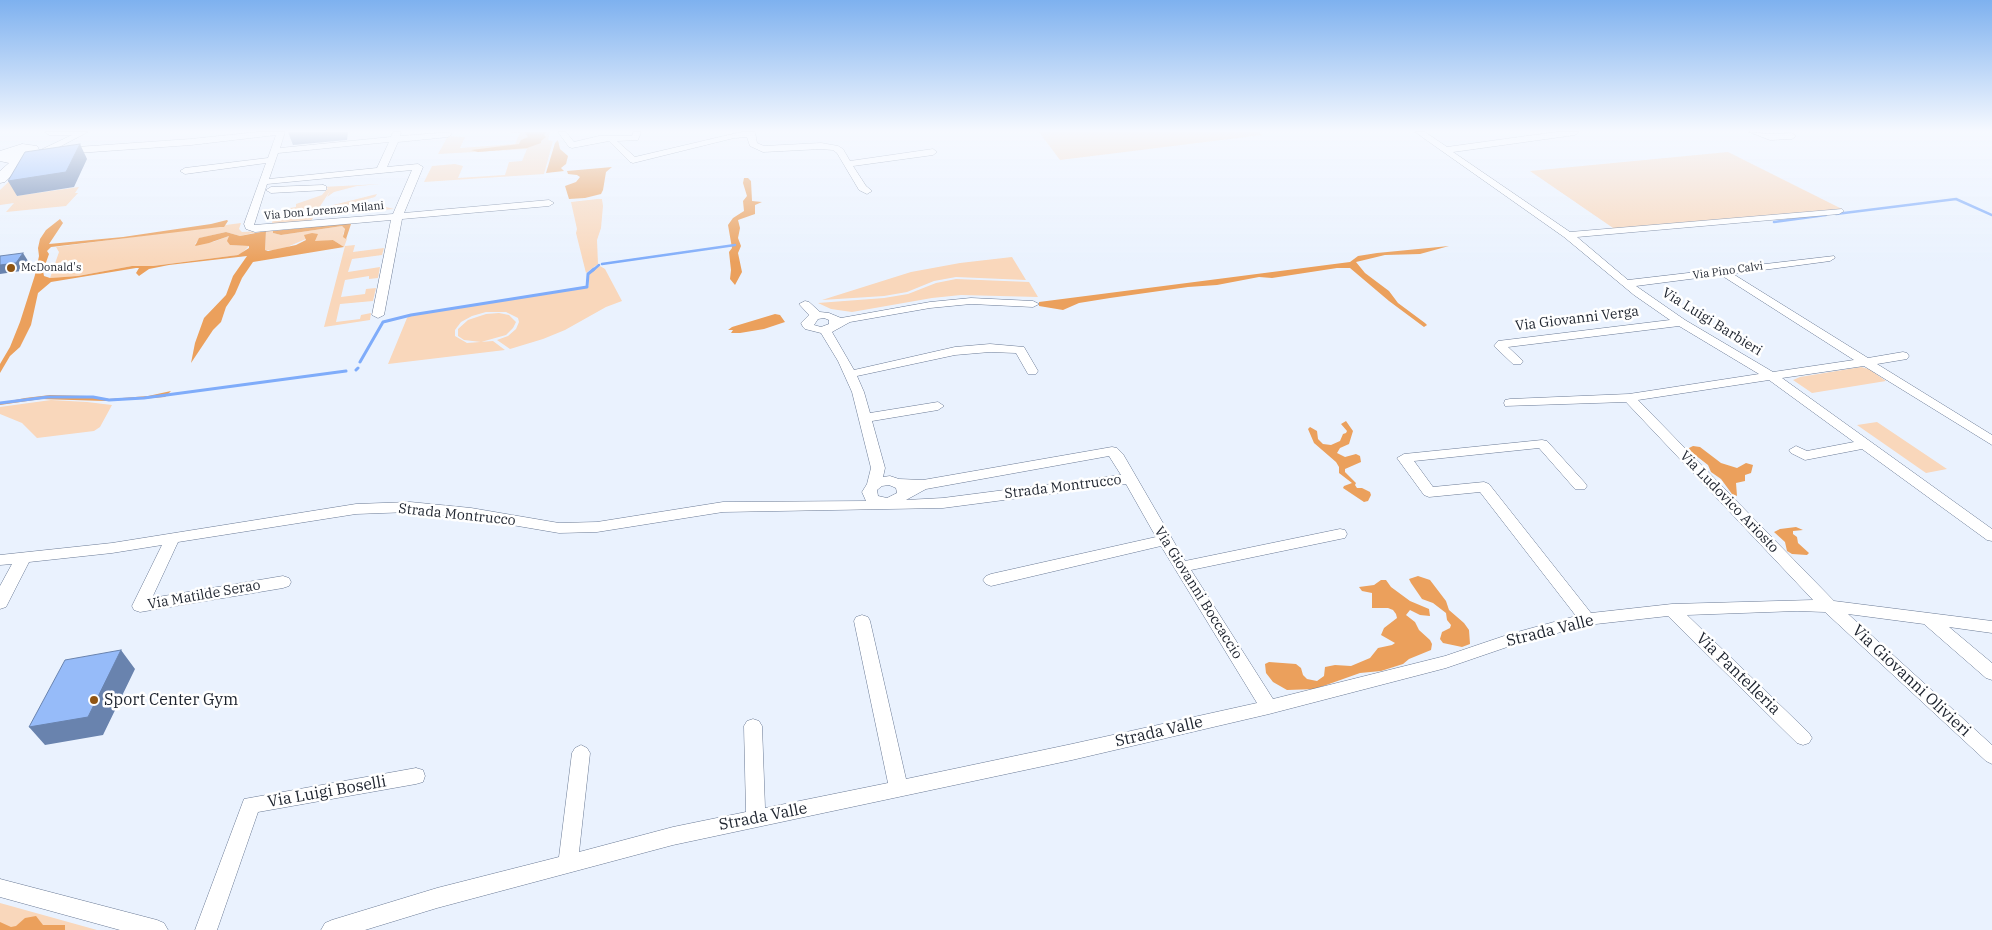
<!DOCTYPE html>
<style>
body{margin:0}
canvas{display:block;background:#eaf2fe}
</style>
<canvas width="1992" height="930"></canvas>
<script>
const context = document.querySelector('canvas').getContext('2d');
context.lineJoin = 'round';
function fill(path, color) { context.fillStyle = color; context.fill(path, 'evenodd'); }
const poly = rows => new Path2D(rows.map(r => 'M' + r).join(''));
function trace(path, color, width, dash) { context.strokeStyle = color; context.lineWidth = width; context.lineCap = dash ? 'butt' : 'round'; context.setLineDash(dash || []); context.stroke(path); }
function drawText(font, color, halo, rows, align = 'center') {
  context.font = font + ' "IBM Plex Serif",serif'; context.lineWidth = 5; context.setLineDash([]); context.textBaseline = 'middle'; context.strokeStyle = halo; context.fillStyle = color; for (const [text, x, y, turn = 0] of rows) {
    context.save(); context.translate(x, y); context.rotate((+turn || 0) * Math.PI / 180); context.textAlign = isNaN(turn) ? turn : align; if (halo) context.strokeText(text, 0, 0); context.fillText(text, 0, 0); context.restore();
  }
}
const green = poly([
 [509,132,550,132,548,140,553,141,544,174,424,182,432,166,455,164,463,166,458,178,505,175,509,162,522,161,527,149,438,154,448,136,465,137,460,148,515,144,520,133],
 [1039,132,1259,132,1262,135,1060,160],
 [1728,152,1842,209,1616,230,1530,171],
 [26,165,32,166,16,196,79,187,75,193,78,193,66,206,6,212,14,203,0,205,0,190],
 [381,184,357,186,334,192,327,197,330,191,319,208,304,209,300,216,315,215,311,221,267,225,272,223,273,217,288,214,290,208,296,207,296,204,322,195,328,188,322,187],
 [377,194,375,197,354,203,351,210,386,207,394,209,324,215,328,208,333,205],
 [597,199,602,199,603,206,601,228,597,240,598,264,586,273,576,233,577,229,571,202],
 [241,223,239,229,242,232,261,231,240,236,226,232,200,238,195,244,213,242,229,236,230,245,249,246,242,253,238,255,153,266,132,266,78,276,50,278,59,252,56,247],
 [342,226,345,230,343,234,347,239,344,247,333,240,317,242,306,239,287,247,274,250,265,250,266,231,273,231,273,233,281,235],
 [355,245,353,252,384,248,382,255,352,259,348,272,380,267,378,278,369,279,369,276,345,280,341,297,365,294,366,289,376,288,373,301,340,304,336,322,360,319,361,315,371,313,370,320,324,327,345,246],
 [1012,257,1026,280,956,277,934,281,907,292,884,296,822,300,911,272,960,263],
 [600,266,605,269,622,301,606,307,565,330,543,339,510,349,497,340,508,336,516,329,519,322,518,318,506,312,486,312,472,316,461,322,455,330,455,336,467,343,493,341,505,350,388,364,407,318,409,316,586,288,589,286,588,276,591,272],
 [956,279,1029,282,1038,297,961,295,932,298,852,312,831,309,818,303,884,298,908,294,936,283],
 [499,313,509,315,516,322,513,328,506,335,481,342,464,340,458,336,458,329,468,320,486,314],
 [1861,367,1869,369,1886,381,1812,393,1793,380,1800,377],
 [51,400,87,402,112,405,100,427,94,431,37,438,22,423,0,414,0,407],
 [1877,422,1944,467,1947,469,1926,473,1857,425],
 [0,903,97,930,0,930]
]);
const forest = poly([
 [525,132,546,132,544,135,546,137,541,141,541,143,527,148,478,152,471,150,519,144,521,140,528,137],
 [558,140,560,149,568,156,566,164,561,168,564,171,546,173,555,143],
 [612,167,606,172,603,190,601,194,585,198,569,199,565,186,576,182,580,177,577,175,568,174,567,171],
 [744,178,748,178,751,181,752,201,762,202,755,205,755,214,738,220,740,228,738,238,741,246,738,253,742,272,735,285,730,279,731,270,729,252,732,248,728,225,733,218,744,211,743,201,747,196,743,183],
 [60,219,63,223,49,244,123,237,211,224,227,220,228,221,224,227,220,227,51,247,47,251,49,254,43,271,44,276,50,278,78,276,132,266,153,266,238,255,249,248,249,246,230,245,227,241,229,236,209,243,195,246,199,238,226,232,240,236,266,231,265,250,268,251,296,245,306,240,304,235,312,233,318,234,315,241,333,240,344,247,253,262,242,278,235,294,226,307,221,322,213,330,191,363,195,343,204,318,226,295,233,276,247,256,169,265,149,269,139,276,136,273,139,268,136,268,51,282,38,293,31,325,20,347,10,356,0,373,0,364,10,347,20,322,35,275,39,256,38,248,40,239,46,230],
 [349,223,351,224,346,239,343,237,345,229,342,226,281,235,273,233,273,231],
 [1449,246,1420,254,1385,255,1356,262,1365,273,1389,291,1398,303,1425,323,1427,325,1424,327,1389,301,1350,268,1337,268,1272,278,1259,277,1217,285,1188,287,1110,298,1079,303,1063,310,1039,306,1039,302,1350,262,1358,256,1377,253],
 [775,314,780,315,785,322,764,329,740,333,731,333,733,330,728,330,732,327],
 [171,391,165,397,153,398,105,401,41,399,0,405,0,403,25,398,50,395,87,396,109,399,148,396],
 [1346,421,1353,431,1349,444,1340,448,1337,453,1345,457,1356,454,1360,456,1361,462,1345,469,1345,472,1356,483,1355,485,1357,488,1362,488,1370,492,1371,495,1368,501,1364,502,1343,488,1344,486,1352,483,1339,473,1339,467,1336,462,1314,443,1308,429,1310,427,1317,431,1318,439,1323,444,1331,445,1340,441,1343,434,1346,433,1347,431,1341,424],
 [1693,446,1700,447,1721,463,1737,468,1746,463,1753,465,1751,473,1745,475,1745,481,1736,483,1737,496,1732,494,1721,479,1711,472,1708,465,1690,451,1689,448],
 [1796,527,1803,530,1793,531,1793,534,1797,537,1798,543,1809,553,1807,555,1792,554,1787,551,1785,542,1774,532,1780,529],
 [1418,576,1430,580,1446,601,1449,610,1464,623,1469,630,1470,644,1462,647,1443,643,1440,639,1442,632,1450,628,1451,625,1447,620,1446,613,1433,603,1422,599,1411,583,1409,579],
 [1381,580,1386,580,1391,587,1410,601,1429,609,1430,616,1420,615,1410,610,1406,615,1415,622,1419,630,1430,640,1432,644,1431,650,1409,659,1403,664,1381,671,1360,673,1315,689,1287,690,1273,682,1266,673,1265,664,1269,662,1296,664,1301,668,1303,675,1307,679,1317,681,1324,676,1325,667,1335,665,1351,666,1370,658,1378,648,1392,645,1395,643,1381,635,1384,628,1397,618,1396,614,1393,610,1388,608,1372,608,1372,593,1362,591,1359,587,1374,585],
 [36,916,43,925,65,925,65,930,0,930,0,922,11,927,16,926,25,918]
]);
const streamFar1 = poly([
 [1836,214,1956,199,1992,215],
 [1774,222,1826,215],
 [602,264,735,245],
 [592,271,599,265]
]);
const stream = poly([
 [360,362,383,322,411,315,587,287,588,274,594,269],
 [356,370,358,368],
 [0,403,48,397,93,397,109,400,144,398,346,371]
]);
const street = poly([
 [45,132,88,132,36,159,30,159,30,155,72,135,49,135,45,132],
 [257,132,285,132,280,148,391,137,393,132,401,132,400,136,451,132,452,134,448,137,398,142,387,167,418,164,423,167,404,213,549,200,554,203,549,206,402,219,384,315,378,318,372,315,391,220,255,232,246,229,244,224,266,163,185,174,180,171,185,168,268,158,276,135,191,145,63,154,59,151,63,148,191,139,257,132],
 [389,142,377,168,269,179,278,153,389,142],
 [412,170,393,214,254,225,267,184,412,170],
 [558,132,566,132,574,142,599,136,632,136,633,132,641,132,638,140,617,141,635,157,741,132,755,132,757,143,764,146,821,143,838,146,843,149,850,161,933,149,937,152,933,155,853,166,866,186,872,191,867,194,859,190,837,153,833,150,821,149,763,152,750,146,747,137,734,138,633,163,630,162,609,141,572,148,569,147,558,132],
 [1415,132,1425,132,1447,147,1556,132,1579,132,1575,135,1453,152,1570,232,1842,209,1844,211,1839,214,1577,237,1628,280,1834,256,1835,258,1830,261,1733,274,1868,358,1903,352,1907,353,1909,356,1907,359,1877,364,1992,435,1992,445,1864,366,1782,378,1992,529,1992,541,1987,540,1862,449,1805,460,1791,453,1789,450,1796,446,1807,451,1854,442,1769,380,1638,400,1834,601,1992,621,1992,633,1949,627,1992,663,1992,680,1986,678,1924,624,1848,614,1992,745,1992,764,1986,761,1825,612,1797,611,1687,615,1809,733,1812,738,1809,743,1803,745,1797,743,1668,616,1587,625,1513,645,1446,668,1269,714,1072,760,673,845,437,908,365,930,321,930,325,923,332,920,437,888,559,857,572,753,575,748,581,745,587,748,590,753,579,852,673,827,746,812,744,726,747,721,753,719,759,721,762,726,765,808,888,783,854,621,856,617,862,615,868,617,870,621,906,779,1072,744,1257,703,1161,546,991,586,986,584,983,580,986,576,991,574,1156,537,1126,484,943,508,723,512,597,532,559,533,471,518,410,512,356,514,178,542,152,598,283,576,289,578,291,582,289,586,283,588,140,612,134,610,132,606,162,545,112,553,29,562,6,607,0,609,0,586,12,564,0,565,0,555,112,543,356,504,410,502,471,508,559,523,597,522,723,502,866,501,862,492,867,484,871,468,852,392,838,361,821,333,805,329,803,327,801,323,809,315,799,304,805,301,809,302,820,312,829,313,841,318,930,302,971,298,1033,301,1039,304,1033,307,971,304,930,308,850,322,832,332,854,370,955,347,990,344,1024,347,1038,371,1036,374,1028,374,1016,353,990,352,955,355,857,376,864,392,870,413,938,402,944,406,938,410,872,421,885,468,883,477,890,476,899,479,923,480,1112,447,1117,448,1123,454,1185,561,1340,529,1345,530,1347,534,1345,538,1340,539,1191,570,1273,699,1445,656,1510,634,1576,616,1480,492,1429,497,1424,495,1397,458,1404,454,1542,440,1547,441,1585,483,1587,486,1585,489,1575,489,1539,448,1414,461,1433,487,1484,482,1489,484,1591,613,1672,604,1813,600,1626,402,1505,406,1504,403,1505,400,1510,399,1629,394,1759,374,1679,326,1508,347,1523,361,1521,364,1513,364,1494,346,1498,341,1670,320,1634,295,1564,237,1415,132],
 [1721,275,1854,360,1773,372,1685,320,1636,286,1721,275],
 [824,318,829,320,829,324,821,327,814,325,818,319,824,318],
 [1109,456,1121,475,943,498,906,500,926,489,1109,456],
 [889,485,896,488,897,493,887,498,878,496,877,490,882,486,889,485],
 [1749,132,1770,134,1792,133,1796,136,1792,139,1770,140,1749,132],
 [323,185,326,186,326,190,271,193,266,190,271,187,323,185],
 [416,768,423,770,425,776,423,782,416,784,258,812,217,930,195,930,244,799,416,768],
 [0,879,157,920,164,923,168,930,120,930,0,897,0,879]
]);
const secondary = poly([
 [22,144,37,146,40,151,28,158,5,182,0,183,0,171,9,163,0,161,0,151,22,144]
]);
const shadedWall = poly([
 [288,132,348,132,347,140,293,145],
 [80,144,87,159,74,187,17,196,8,181],
 [23,253,28,261,21,271,0,274,0,265],
 [121,650,135,669,103,735,45,745,29,727]
]);
const building = poly([
 [80,144,66,172,8,181,25,152,80,144],
 [23,253,16,263,0,265,0,256,23,253],
 [121,650,88,717,29,727,65,660,121,650]
]);
const markers = [
 [11,268,5,"#905514"],
 [94,700,5,"#905514"]
];
const farStreetnames = [
 ["Via Don Lorenzo Milani",324,211,-5],
 ["Via Pino Calvi",1728,271,-8]
];
const farPoinames = [
 ["McDonald's",21,268]
];
const streetNames = [
 ["Via Giovanni Verga",1577,319,-7],
 ["Via Luigi Barbieri",1712,322,32],
 ["Strada Montrucco",1063,487,-7],
 ["Via Ludovico Ariosto",1729,502,46],
 ["Strada Montrucco",457,515,6],
 ["Via Giovanni Boccaccio",1198,593,58],
 ["Via Matilde Serao",204,595,-10]
];
const nearStreetnames = [
 ["Strada Valle",1550,631,-14],
 ["Via Pantelleria",1738,674,44],
 ["Via Giovanni Olivieri",1911,681,43],
 ["Strada Valle",1159,732,-13],
 ["Via Luigi Boselli",327,792,-10],
 ["Strada Valle",763,817,-11]
];
const nearPoinames = [
 ["Sport Center Gym",104,700]
];
fill(green, '#f9d7bb');
fill(forest, '#eba05c');
trace(streamFar1, '#7facfa', 2.5);
trace(stream, '#7facfa', 3);
trace(street, '#6a7a95', 1);
trace(secondary, '#6a7a95', 1);
fill(street, '#fff');
fill(secondary, '#fff');
fill(shadedWall, '#6983ae');
fill(building, '#96bbf9');
trace(building, '#6983ae', 1);
const sky = context.createLinearGradient(0, 0, 0, 262);
sky.addColorStop(0, '#7eb1ef');
sky.addColorStop(0.5, '#f6f9ff');
sky.addColorStop(1, '#f6f9ff00');
context.fillStyle = sky;
context.fillRect(0, 0, 1992, 262);
for (const [x, y, r, color] of markers) { const dot = new Path2D(); dot.arc(x, y, r, 0, 2 * Math.PI); context.fillStyle = color; context.fill(dot); trace(dot, '#fff', 2); }
drawText('11px', '#1c222d', '#fff', farStreetnames);
drawText('11px', '#1c222d', '#fff', farPoinames, 'left');
drawText('14px', '#1c222d', '#fff', streetNames);
drawText('16px', '#1c222d', '#fff', nearStreetnames);
drawText('16px', '#1c222d', '#fff', nearPoinames, 'left');
</script>
